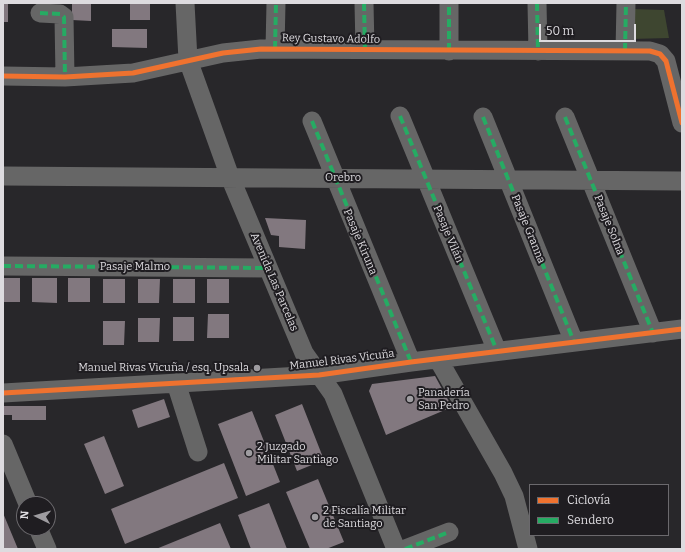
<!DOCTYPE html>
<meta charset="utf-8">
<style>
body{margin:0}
#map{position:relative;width:685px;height:552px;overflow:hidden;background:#28272a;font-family:Bitter,serif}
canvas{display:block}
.frame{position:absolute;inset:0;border:4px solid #dddbdf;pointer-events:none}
.legend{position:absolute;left:529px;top:484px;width:140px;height:52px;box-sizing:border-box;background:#1f1d21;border:1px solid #6b696d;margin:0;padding:5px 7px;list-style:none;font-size:12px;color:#dddbdf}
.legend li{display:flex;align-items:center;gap:8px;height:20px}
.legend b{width:20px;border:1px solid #6b696d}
.north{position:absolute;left:16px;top:496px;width:40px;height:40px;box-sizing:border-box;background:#1f1d21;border:1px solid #6b696d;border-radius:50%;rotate:275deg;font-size:11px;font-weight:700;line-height:16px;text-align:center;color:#dddbdf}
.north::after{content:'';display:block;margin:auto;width:14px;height:18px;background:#9e9ca0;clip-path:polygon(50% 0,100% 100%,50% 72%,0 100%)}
.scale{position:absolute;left:539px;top:24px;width:97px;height:18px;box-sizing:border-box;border:2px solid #dddbdf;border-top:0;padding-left:5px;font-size:12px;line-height:14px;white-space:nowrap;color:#dddbdf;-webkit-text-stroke:3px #1f1d21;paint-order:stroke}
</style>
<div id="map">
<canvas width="685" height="552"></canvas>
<div class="frame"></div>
<ul class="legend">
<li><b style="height:5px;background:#ef722f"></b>Ciclovía</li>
<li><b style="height:5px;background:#26ab63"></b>Sendero</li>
</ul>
<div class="north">N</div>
<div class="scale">50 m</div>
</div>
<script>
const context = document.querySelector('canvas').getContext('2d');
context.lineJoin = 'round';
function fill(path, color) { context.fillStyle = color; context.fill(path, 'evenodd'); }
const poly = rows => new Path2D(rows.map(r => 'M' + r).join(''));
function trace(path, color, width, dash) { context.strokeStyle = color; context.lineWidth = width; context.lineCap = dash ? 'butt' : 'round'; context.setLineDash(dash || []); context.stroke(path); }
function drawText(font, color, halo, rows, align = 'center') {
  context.font = font + ' Bitter,serif'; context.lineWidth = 4; context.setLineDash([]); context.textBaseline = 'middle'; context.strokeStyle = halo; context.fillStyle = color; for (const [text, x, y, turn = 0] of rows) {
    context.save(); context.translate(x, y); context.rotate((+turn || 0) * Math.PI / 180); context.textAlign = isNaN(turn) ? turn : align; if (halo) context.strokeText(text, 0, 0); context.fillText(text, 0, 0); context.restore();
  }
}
const green = poly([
 [631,9,664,10,669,38,631,39]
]);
const building = poly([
 [3,3,8,3,8,22,3,22],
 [72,3,91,3,91,21,72,20],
 [130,3,150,3,150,20,130,20],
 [112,29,147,29,147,48,112,47],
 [265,218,306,220,305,249,279,247,279,236,271,235],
 [3,278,20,278,20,302,3,302],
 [32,278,57,278,57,303,32,302],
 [68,278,90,278,90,302,68,302],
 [103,279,125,279,125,303,103,303],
 [138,279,160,279,159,303,138,303],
 [173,279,195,279,195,303,173,303],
 [207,279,229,279,229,303,207,303],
 [208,314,229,314,229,338,207,338],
 [173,317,194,317,194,341,173,341],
 [138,318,160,318,159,342,138,342],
 [103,321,125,321,124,345,103,345],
 [435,376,452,407,386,435,369,391,372,384],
 [164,399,170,417,138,428,132,410],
 [302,404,324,460,297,471,275,415],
 [3,406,46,406,46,420,12,420,12,415,3,415],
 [252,411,280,482,246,496,218,424],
 [104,436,124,486,105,494,84,444],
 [224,463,238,498,125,544,111,509],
 [318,479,344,542,326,549,310,549,286,492],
 [269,503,287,549,251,549,238,515],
 [3,513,18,549,3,549],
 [220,523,231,549,156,549]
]);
const minor = poly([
 [185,3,188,60,230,177,304,353,333,394,396,549],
 [364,3,365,49],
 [537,3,538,51],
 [40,13,60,14,64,17,65,77],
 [275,49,276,3],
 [449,51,449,3],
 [625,51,626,3],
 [3,76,65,77,133,73,223,53,261,49,650,51,660,54,666,61,682,123],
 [400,116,497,351],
 [483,117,574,342],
 [565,117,653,333],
 [312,121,411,362],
 [3,176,682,181],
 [3,266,267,268],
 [438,359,503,473,514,496,528,549],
 [176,383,198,452],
 [3,393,319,375,411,362,682,329],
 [3,444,28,504],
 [38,528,47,549],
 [405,549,449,532]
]);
const quiet = poly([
 [364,3,365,49],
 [537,3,538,51],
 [40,13,60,14,64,17,65,77],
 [275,49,276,3],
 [449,51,449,3],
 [625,51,626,3],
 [400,116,497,351],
 [483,117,574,342],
 [565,117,653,333],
 [312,121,411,362],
 [3,266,267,268],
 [405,549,449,532]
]);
const cycleway = poly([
 [3,76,65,77,133,73,223,53,261,49,650,51,660,54,666,61,682,123],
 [3,393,319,375,411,362,682,329]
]);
const markers = [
 [257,368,4,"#9e9ca0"],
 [410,399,4,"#9e9ca0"],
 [249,453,4,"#9e9ca0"],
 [315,517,4,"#9e9ca0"]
];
const streetNames = [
 ["Rey Gustavo Adolfo",331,39,1],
 ["Orebro",343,178],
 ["Pasaje Solna",609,225,68],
 ["Pasaje Granna",528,229,68],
 ["Pasaje Vilán",448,234,67],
 ["Pasaje Kiruna",360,242,67],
 ["Pasaje Malmo",135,267],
 ["Avenida Las Parcelas",274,282,67],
 ["Manuel Rivas Vicuña",342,360,-7]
];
const poiNames = [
 ["Manuel Rivas Vicuña / esq. Upsala",249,368,"right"],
 ["Panadería",418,393],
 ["San Pedro",418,406],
 ["2 Juzgado",257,447],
 ["Militar Santiago",257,460],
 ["2 Fiscalía Militar",323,511],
 ["de Santiago",323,524]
];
fill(green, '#3e4630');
fill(building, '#82787f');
trace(minor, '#666', 19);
trace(quiet, '#26ab63', 4, [8, 4]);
trace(cycleway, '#ef722f', 5);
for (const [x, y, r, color] of markers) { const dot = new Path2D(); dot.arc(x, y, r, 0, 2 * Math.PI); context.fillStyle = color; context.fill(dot); trace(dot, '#1f1d21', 1.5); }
drawText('11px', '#dddbdf', '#1f1d21', streetNames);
drawText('11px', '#dddbdf', '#1f1d21', poiNames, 'left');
</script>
